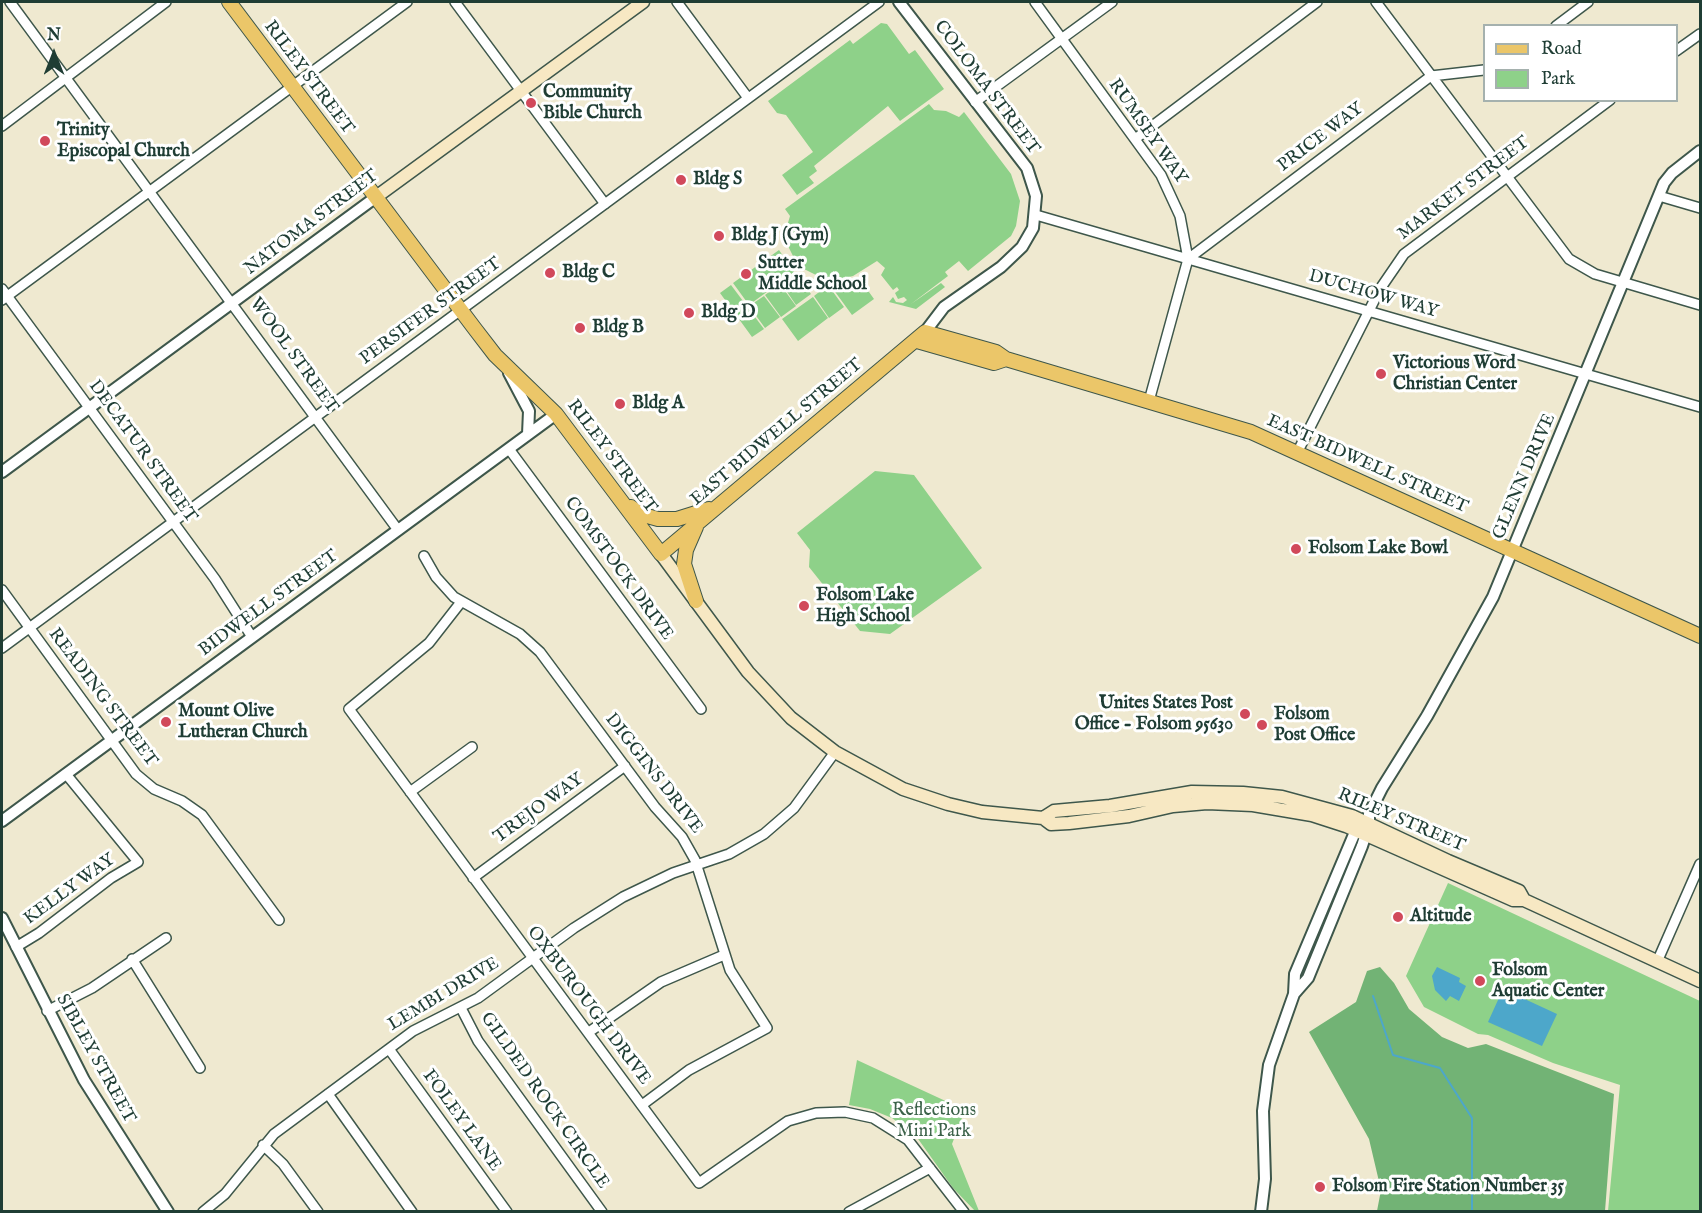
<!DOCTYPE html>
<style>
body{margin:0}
#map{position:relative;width:1702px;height:1213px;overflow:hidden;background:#efe9d0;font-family:"IM FELL English",serif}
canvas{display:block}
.frame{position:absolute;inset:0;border:3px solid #1f3d34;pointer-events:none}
.legend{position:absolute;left:1483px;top:24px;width:195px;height:78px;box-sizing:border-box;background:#fff;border:2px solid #a5b1ae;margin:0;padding:8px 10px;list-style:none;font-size:18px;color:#1f3d34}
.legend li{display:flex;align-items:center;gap:12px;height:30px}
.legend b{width:30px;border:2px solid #a5b1ae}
.north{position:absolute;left:24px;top:24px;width:60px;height:60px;-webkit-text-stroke:4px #fff;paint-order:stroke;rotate:0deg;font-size:16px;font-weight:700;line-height:24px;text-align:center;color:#1f3d34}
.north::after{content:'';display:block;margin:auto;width:21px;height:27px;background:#1f3d34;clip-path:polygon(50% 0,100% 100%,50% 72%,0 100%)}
</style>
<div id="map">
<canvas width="1702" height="1213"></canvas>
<div class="frame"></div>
<ul class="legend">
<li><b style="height:8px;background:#ebc669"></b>Road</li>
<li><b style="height:16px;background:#8ed189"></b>Park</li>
</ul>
<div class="north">N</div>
</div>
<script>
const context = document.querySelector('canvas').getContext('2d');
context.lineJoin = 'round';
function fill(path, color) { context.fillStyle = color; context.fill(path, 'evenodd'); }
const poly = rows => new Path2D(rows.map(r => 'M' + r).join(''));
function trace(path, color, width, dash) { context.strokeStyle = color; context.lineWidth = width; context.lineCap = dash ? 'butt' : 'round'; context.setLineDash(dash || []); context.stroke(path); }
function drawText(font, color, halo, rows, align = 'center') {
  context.font = font + ' "IM FELL English",serif'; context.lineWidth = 6; context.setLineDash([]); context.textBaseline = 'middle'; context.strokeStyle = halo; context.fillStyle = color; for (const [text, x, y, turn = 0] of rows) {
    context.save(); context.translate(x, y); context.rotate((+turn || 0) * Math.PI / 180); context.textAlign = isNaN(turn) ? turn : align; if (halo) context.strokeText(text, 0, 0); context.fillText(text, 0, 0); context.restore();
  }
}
const green = poly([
 [881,23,887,24,909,54,915,50,944,89,900,121,888,106,814,166,817,171,809,177,814,183,797,195,782,175,813,152,786,115,777,113,768,101,850,40,853,44],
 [929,104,934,110,946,111,959,117,964,112,1011,174,1020,201,1016,226,1011,236,968,271,959,261,945,272,948,276,911,304,941,283,945,287,916,309,889,302,893,297,896,302,903,303,907,300,904,297,898,299,895,293,899,290,897,287,893,290,881,275,885,268,877,261,853,276,836,280,822,278,798,266,786,242,785,233,790,216,785,209],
 [779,250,794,272,749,305,733,283],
 [795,273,811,294,796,305,781,283],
 [847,279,856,291,864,285,874,299,852,315,833,289],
 [780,284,796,306,781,317,765,295],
 [731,285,764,329,752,337,720,293],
 [828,285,844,307,829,318,814,296],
 [764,296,780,317,765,328,749,306],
 [813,297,828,318,798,341,782,319],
 [875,471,914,475,982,568,890,634,860,631,809,567,810,550,797,533],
 [1448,883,1700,1001,1700,1211,1608,1211,1620,1085,1553,1063,1488,1035,1478,1034,1424,1007,1406,976],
 [857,1060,965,1110,952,1144,979,1211,975,1211,953,1188,916,1136,892,1118,870,1109,849,1105]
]);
const forest = poly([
 [1380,967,1394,983,1409,1009,1442,1037,1468,1048,1486,1044,1614,1094,1605,1211,1377,1211,1381,1190,1369,1139,1309,1032,1356,1002,1367,971]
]);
const water = poly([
 [1437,967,1460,978,1459,982,1466,986,1459,1001,1450,996,1446,1001,1435,990,1432,976],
 [1503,989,1557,1014,1542,1046,1488,1022]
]);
const stream = poly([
 [1373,996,1393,1055,1440,1068,1472,1118,1472,1212]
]);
const minor = poly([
 [10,2,398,530],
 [455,2,605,204],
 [677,2,748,98],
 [1035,2,1161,175,1180,216,1188,259,1149,401],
 [1376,2,1569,259,1595,274,1700,305],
 [1556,26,1588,2],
 [1676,51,1700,34],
 [975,102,1112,2],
 [2,126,166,2],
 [1135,139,1317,2],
 [1659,196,1700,208],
 [1036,215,1700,407],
 [1188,259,1431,76,1484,70],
 [2,289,215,579,252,637],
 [2,300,407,2],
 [509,449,701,709],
 [1297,453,1380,289,1404,254,1610,100],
 [424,556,436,577,454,597,520,634,540,652,655,807,682,837,695,860,730,970,767,1028,689,1070,642,1105],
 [2,590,136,774,154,789,182,801,202,815,279,920],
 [461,602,429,643,349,709,699,1183,788,1121,816,1113,845,1112,873,1118,908,1140,964,1212],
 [2,648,879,2],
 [410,792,472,747],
 [473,878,625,766],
 [16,947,39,933,111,878,138,862,66,774],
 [132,959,200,1068],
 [1657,962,1700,864],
 [461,1008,478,1041,602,1212],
 [47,1011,92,988,166,938],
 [589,1032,661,982,724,955],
 [389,1049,507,1212],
 [328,1094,412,1212],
 [263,1145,283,1164,318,1212],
 [203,1212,225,1194,274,1134,413,1031,478,998,574,928,623,897,673,873,729,854,764,834,794,808,835,752],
 [849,1212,930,1168]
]);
const tertiary = poly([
 [899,2,1027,168,1036,196,1033,228,1022,247,1001,267,944,307,925,332],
 [509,373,529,411,528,434],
 [2,472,376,197],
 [2,821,556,414],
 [2,918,84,1080,168,1212],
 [1294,994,1308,978,1362,846,1369,825,1369,814,1382,788,1427,716,1493,597,1664,183,1672,173,1700,151],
 [1261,1212,1265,1179,1263,1111,1269,1065,1294,994,1295,974,1358,825]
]);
const secondary = poly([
 [376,197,643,2],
 [661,554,748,672,791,718,835,752,903,789,948,804,982,812,1043,818,1054,811,1110,806,1192,792,1243,793,1282,797,1352,816,1448,861,1519,891,1524,900],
 [1043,818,1051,824,1069,823,1129,816,1173,806,1207,803,1253,805,1312,815,1346,826,1513,900,1524,900,1700,981]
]);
const primary = poly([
 [229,2,475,329,495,355,556,414,661,554,925,332,996,352,1006,359,1251,432,1700,636],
 [917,341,994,363,1006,359],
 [631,507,640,514,658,519,677,519,709,509],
 [696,601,684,564,686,550,696,527]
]);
const markers = [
 [531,103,6,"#d1495b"],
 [45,141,6,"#d1495b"],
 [681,180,6,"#d1495b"],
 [719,236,6,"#d1495b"],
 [550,273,6,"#d1495b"],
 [746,274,6,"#d1495b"],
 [689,313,6,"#d1495b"],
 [580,328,6,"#d1495b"],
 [1381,374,6,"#d1495b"],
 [620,404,6,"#d1495b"],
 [1296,549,6,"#d1495b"],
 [804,606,6,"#d1495b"],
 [1245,714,6,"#d1495b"],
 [166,722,6,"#d1495b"],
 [1262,725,6,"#d1495b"],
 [1398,917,6,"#d1495b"],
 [1480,981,6,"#d1495b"],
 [1320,1187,6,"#d1495b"]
];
const streetNames = [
 ["RILEY STREET",308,78,53],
 ["COLOMA STREET",986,88,53],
 ["RUMSEY WAY",1147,132,55],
 ["PRICE WAY",1321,138,-37],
 ["MARKET STREET",1464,189,-37],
 ["NATOMA STREET",312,223,-37],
 ["DUCHOW WAY",1373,295,16],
 ["PERSIFER STREET",431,312,-36],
 ["WOOL STREET",293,356,54],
 ["EAST BIDWELL STREET",777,433,-40],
 ["DECATUR STREET",142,452,54],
 ["RILEY STREET",611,457,53],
 ["EAST BIDWELL STREET",1367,465,24],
 ["GLENN DRIVE",1525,477,-67],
 ["COMSTOCK DRIVE",618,569,54],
 ["BIDWELL STREET",269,604,-36],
 ["READING STREET",102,698,53],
 ["DIGGINS DRIVE",653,774,52],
 ["TREJO WAY",539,809,-36],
 ["RILEY STREET",1401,821,23],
 ["KELLY WAY",70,890,-36],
 ["LEMBI DRIVE",444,995,-31],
 ["OXBUROUGH DRIVE",588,1006,53],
 ["SIBLEY STREET",95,1059,61],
 ["GILDED ROCK CIRCLE",544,1101,55],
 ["FOLEY LANE",461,1121,54]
];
const poiNames = [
 ["Community",543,93],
 ["Bible Church",543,114],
 ["Trinity",57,131],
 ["Episcopal Church",57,152],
 ["Bldg S",693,180],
 ["Bldg J (Gym)",731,236],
 ["Sutter",758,264],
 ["Middle School",758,285],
 ["Bldg C",562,273],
 ["Bldg D",701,313],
 ["Bldg B",592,328],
 ["Victorious Word",1393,364],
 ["Christian Center",1393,385],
 ["Bldg A",632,404],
 ["Folsom Lake Bowl",1308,549],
 ["Folsom Lake",816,596],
 ["High School",816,617],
 ["Unites States Post",1233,704,"right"],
 ["Office - Folsom 95630",1233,725,"right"],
 ["Mount Olive",178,712],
 ["Lutheran Church",178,733],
 ["Folsom",1274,715],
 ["Post Office",1274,736],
 ["Altitude",1410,917],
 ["Folsom",1492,971],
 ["Aquatic Center",1492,992],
 ["Folsom Fire Station Number 35",1332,1187]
];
const parkNames = [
 ["Reflections",934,1111],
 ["Mini Park",934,1132]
];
fill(green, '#8ed189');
fill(forest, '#72b375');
fill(water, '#4da7ca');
trace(stream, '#4da7ca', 2);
trace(minor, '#3e574b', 12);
trace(tertiary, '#3e574b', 14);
trace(secondary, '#3e574b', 15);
trace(primary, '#3e574b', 16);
trace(minor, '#fff', 9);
trace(tertiary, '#fff', 10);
trace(secondary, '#f7e8c3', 12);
trace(primary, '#ebc669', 14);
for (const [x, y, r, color] of markers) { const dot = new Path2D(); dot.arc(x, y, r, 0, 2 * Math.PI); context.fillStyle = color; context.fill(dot); trace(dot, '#fff', 2); }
drawText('18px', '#1f3d34', '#fff', streetNames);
drawText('bold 18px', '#1f3d34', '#fff', poiNames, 'left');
drawText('18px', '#3b6249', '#fff', parkNames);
</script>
